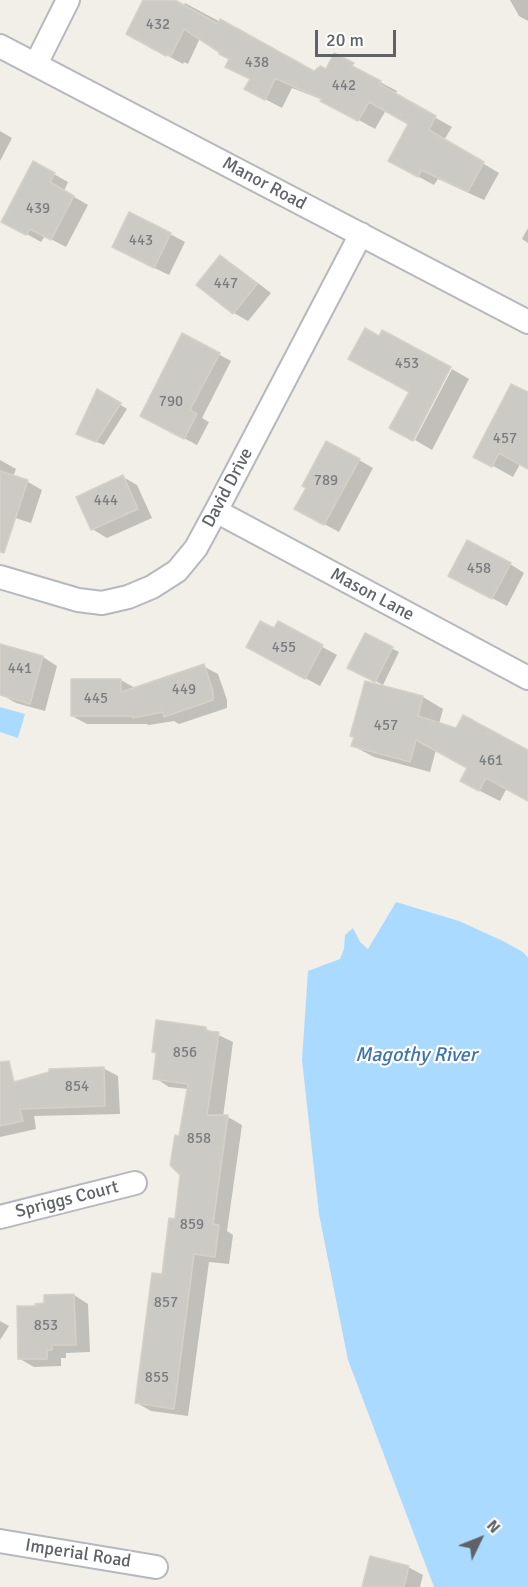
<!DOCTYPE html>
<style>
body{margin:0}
#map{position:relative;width:528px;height:1587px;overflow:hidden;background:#f1efe8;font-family:Signika,sans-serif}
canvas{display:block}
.north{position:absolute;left:450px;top:1509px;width:60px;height:60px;-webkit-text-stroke:4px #fff;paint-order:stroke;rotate:47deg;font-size:16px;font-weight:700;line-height:24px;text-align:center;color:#5f6368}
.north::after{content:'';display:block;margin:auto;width:21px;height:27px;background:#5f6368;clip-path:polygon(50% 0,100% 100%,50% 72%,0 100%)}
.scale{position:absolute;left:315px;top:30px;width:81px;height:27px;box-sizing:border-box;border:3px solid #5f6368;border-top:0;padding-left:8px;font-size:18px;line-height:21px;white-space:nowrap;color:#5f6368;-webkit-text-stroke:4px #fff;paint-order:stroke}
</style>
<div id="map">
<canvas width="528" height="1587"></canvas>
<div class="north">N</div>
<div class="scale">20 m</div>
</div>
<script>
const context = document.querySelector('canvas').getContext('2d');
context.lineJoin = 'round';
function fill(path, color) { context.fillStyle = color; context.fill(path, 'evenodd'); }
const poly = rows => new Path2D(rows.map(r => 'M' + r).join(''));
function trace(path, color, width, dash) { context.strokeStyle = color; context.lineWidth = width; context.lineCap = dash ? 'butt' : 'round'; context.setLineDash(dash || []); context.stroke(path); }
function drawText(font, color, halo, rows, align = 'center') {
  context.font = font + ' Signika,sans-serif'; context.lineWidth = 4.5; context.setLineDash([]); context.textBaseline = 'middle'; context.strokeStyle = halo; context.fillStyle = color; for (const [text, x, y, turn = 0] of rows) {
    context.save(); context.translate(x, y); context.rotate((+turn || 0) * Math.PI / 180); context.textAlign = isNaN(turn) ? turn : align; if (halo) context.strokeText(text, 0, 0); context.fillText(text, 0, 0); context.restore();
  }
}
const water = poly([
 [0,707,25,714,18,738,0,732],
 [396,902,459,921,503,941,523,952,528,958,528,1587,434,1587,348,1360,319,1214,302,1060,308,971,340,959,344,949,345,935,353,928,360,942,368,949]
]);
const shadow = poly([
 [145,0,171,0,183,6,185,3,315,73,327,71,380,82,397,91,395,95,452,127,444,140,499,173,484,200,438,179,434,185,406,170,410,123,386,110,375,129,323,100,292,88,282,108,263,98,251,79,231,59,200,38,188,64,184,62,183,64,144,43],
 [510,0,528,0,528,21,519,16],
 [0,131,12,138,0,161],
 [34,163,68,182,64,191,88,205,66,247,45,236,41,242,3,221],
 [528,228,528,243,522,239],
 [170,234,185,242,169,275,128,255],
 [220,257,234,265,271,293,248,321,234,313,198,285],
 [183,335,231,361,202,418,209,422,197,445,155,423],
 [452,369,469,379,432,450,415,440],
 [98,391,127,409,104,445,85,437],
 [528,394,528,468,520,464,513,477,475,456],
 [0,460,16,469,13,477,28,482,42,490,31,523,0,513],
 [359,460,373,468,339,532,311,517],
 [123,477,137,485,152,518,107,538,92,529],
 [510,564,524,573,507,606,464,583],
 [279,623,337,655,320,686,262,655],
 [366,635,399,652,383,685,349,667],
 [0,645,43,657,57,666,45,711,16,703,2,695],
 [203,666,218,674,227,700,227,708,179,724,174,721,149,725,146,724,87,724,72,716,121,680,135,688],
 [366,683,423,697,443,709,439,724,528,752,528,800,507,788,500,801,482,792,462,780,468,768,436,750,430,772,374,757,353,746],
 [206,1029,233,1042,223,1117,228,1117,242,1125,227,1231,233,1235,229,1264,209,1262,188,1416,151,1411,137,1403,176,1221,181,1175,181,1137,188,1089,169,1087,155,1078,158,1054,153,1052],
 [103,1068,118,1076,120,1114,34,1116,36,1129,0,1137,0,1087,50,1073],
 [74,1295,88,1304,90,1352,66,1353,66,1358,61,1358,61,1366,34,1367,20,1359,38,1307],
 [0,1321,9,1326,0,1340],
 [408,1567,423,1575,420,1587,363,1587]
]);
const building = poly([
 [143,0,175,0,218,24,220,19,314,71,320,66,326,69,334,53,354,63,352,66,381,81,379,84,436,116,429,130,484,162,468,192,421,170,418,177,388,161,408,124,369,102,358,121,320,101,322,99,279,80,275,79,265,100,244,89,250,79,225,67,229,59,219,54,219,52,184,29,171,56,167,54,166,56,126,34,143,0],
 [33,161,55,173,50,182,74,196,51,240,30,229,26,235,1,222,33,161],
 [129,212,171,233,154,268,112,247,129,212],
 [220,255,257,284,233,314,196,285,220,255],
 [365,328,379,336,382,330,451,367,413,441,389,428,409,392,348,359,365,328],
 [182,333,220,353,190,410,197,414,184,439,140,416,182,333],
 [511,384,528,392,528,469,499,453,492,467,473,457,511,384],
 [97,389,121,403,96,442,76,434,97,389],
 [326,441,360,459,324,525,294,509,306,488,302,486,326,441],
 [0,471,28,480,4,553,0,552,0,471],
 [123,475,138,509,91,530,76,497,123,475],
 [467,540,511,563,492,599,448,576,467,540],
 [260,621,274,628,278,621,323,645,305,679,246,647,260,621],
 [365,633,393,647,375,682,347,668,365,633],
 [0,644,43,656,30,704,0,695,0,644],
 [204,664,213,691,213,700,164,717,163,712,133,718,133,716,71,716,71,679,121,679,121,692,204,664],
 [365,681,423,696,418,716,456,728,463,715,528,750,528,801,486,778,479,791,460,781,467,768,416,740,410,762,351,746,354,737,350,736,365,681],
 [156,1020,206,1027,206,1031,219,1032,207,1115,228,1115,213,1224,219,1225,215,1257,194,1254,174,1409,135,1403,152,1273,162,1274,169,1218,175,1219,180,1175,170,1165,175,1135,179,1136,188,1084,153,1079,156,1053,152,1052,156,1020],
 [9,1061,14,1082,49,1072,49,1069,104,1067,105,1106,20,1109,23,1121,0,1126,0,1062,9,1061],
 [74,1294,76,1345,52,1345,52,1350,47,1350,47,1359,18,1359,17,1306,36,1306,35,1304,44,1303,44,1295,74,1294],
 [370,1556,409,1566,404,1587,362,1587,370,1556]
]);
const minor = poly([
 [0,46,528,322],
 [36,64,68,0],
 [216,511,528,678],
 [0,577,78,600,102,603,128,597,152,587,177,571,196,548,216,511,361,234],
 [0,1217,135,1183],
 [0,1541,156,1567]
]);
const numberNames = [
 ["432",158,25],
 ["438",257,63],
 ["442",344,86],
 ["439",38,209],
 ["443",141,241],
 ["447",226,284],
 ["453",407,364],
 ["790",171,402],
 ["457",505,439],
 ["789",326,481],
 ["444",106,501],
 ["458",479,569],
 ["455",284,648],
 ["441",20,669],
 ["449",184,690],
 ["445",96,699],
 ["457",386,726],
 ["461",491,761],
 ["856",185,1053],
 ["854",77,1087],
 ["858",199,1139],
 ["859",192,1225],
 ["857",166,1303],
 ["853",46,1326],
 ["855",157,1378]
];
const streetNames = [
 ["Manor Road",264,184,28],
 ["David Drive",228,488,-62],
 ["Mason Lane",372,595,28],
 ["Spriggs Court",67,1200,-14],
 ["Imperial Road",78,1554,9]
];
const waterNames = [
 ["Magothy River",416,1056]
];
fill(water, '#aadaff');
fill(shadow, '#0003');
fill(building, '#cccac5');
trace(building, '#d6d1c6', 1.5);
trace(minor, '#b5b8bc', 26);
trace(minor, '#fff', 22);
drawText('15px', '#7a7d7f', null, numberNames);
drawText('18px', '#5f6368', '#fff', streetNames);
drawText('italic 20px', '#4174aa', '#fff', waterNames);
</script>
